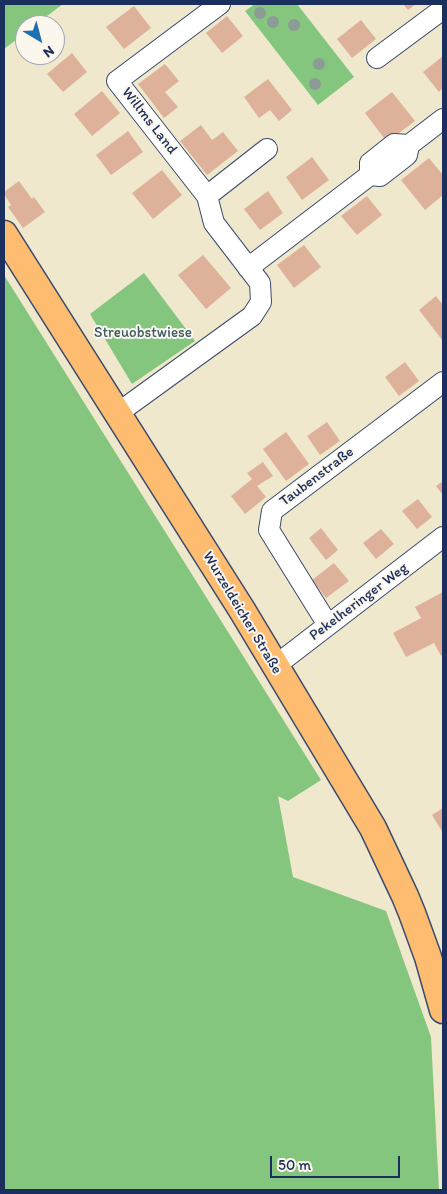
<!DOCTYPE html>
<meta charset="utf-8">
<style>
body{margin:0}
#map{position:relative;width:447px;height:1194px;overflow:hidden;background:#efe8cc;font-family:Itim,sans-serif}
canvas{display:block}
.frame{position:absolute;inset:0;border:5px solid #1b2f5e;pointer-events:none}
.north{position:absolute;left:15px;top:15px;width:50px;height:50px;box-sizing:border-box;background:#fbf7ec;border:1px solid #a1a7b3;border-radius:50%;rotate:143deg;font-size:14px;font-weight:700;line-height:20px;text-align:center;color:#1b2f5e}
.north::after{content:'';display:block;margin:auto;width:18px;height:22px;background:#1f6fb2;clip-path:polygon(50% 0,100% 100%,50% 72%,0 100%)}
.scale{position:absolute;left:270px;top:1156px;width:130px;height:22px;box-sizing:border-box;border:2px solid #1b2f5e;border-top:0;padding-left:6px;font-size:15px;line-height:18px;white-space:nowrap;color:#1b2f5e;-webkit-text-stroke:4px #fbf7ec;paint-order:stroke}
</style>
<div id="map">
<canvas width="447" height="1194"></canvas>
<div class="frame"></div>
<div class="north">N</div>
<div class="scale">50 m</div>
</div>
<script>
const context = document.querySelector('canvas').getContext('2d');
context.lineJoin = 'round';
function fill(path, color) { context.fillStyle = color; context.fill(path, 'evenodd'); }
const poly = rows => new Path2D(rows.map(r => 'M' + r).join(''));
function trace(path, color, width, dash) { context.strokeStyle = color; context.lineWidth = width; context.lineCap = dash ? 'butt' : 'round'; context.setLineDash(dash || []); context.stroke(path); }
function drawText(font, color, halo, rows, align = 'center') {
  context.font = font + ' Itim,sans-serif'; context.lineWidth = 4; context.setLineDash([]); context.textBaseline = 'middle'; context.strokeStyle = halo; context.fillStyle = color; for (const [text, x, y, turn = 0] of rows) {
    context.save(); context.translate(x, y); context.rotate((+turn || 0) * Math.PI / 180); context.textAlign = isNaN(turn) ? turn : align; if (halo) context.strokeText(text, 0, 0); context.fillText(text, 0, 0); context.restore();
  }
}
const green = poly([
 [4,4,63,4,35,25,25,25,25,33,4,49],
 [255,4,297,4,354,77,318,105,245,11],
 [144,273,195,341,132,384,90,314],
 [4,275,321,780,288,801,278,796,293,877,386,911,431,1037,439,1190,4,1190]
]);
const building = poly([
 [403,4,416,4,408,10],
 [134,6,151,28,124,49,106,27],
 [227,16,243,36,222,53,206,33],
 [361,20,376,39,352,58,337,39],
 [72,53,87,72,63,92,47,74],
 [443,56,443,88,439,92,423,72],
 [165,64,179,81,165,92,178,107,164,118,138,84],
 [268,79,292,110,279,121,270,110,259,118,244,97],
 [102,91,120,113,92,136,74,114],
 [392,92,415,121,387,142,365,113],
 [201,125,212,140,223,132,238,151,207,175,180,141],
 [128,131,143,152,111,175,96,155],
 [312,157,329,180,302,200,286,177],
 [429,158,443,175,443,195,425,210,401,180],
 [162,170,182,195,153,219,132,193],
 [19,181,32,199,34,197,45,212,23,228,8,207,11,205,4,194,4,192],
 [268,191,283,213,260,230,244,209],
 [367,196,382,215,357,235,341,216],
 [304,245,321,267,294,288,277,265],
 [203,255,231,288,206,309,178,275],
 [436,296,443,305,443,341,419,310],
 [405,362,419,381,399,396,385,377],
 [327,422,340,441,320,455,307,436],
 [286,432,309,464,286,481,263,449],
 [263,462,273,476,257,486,266,497,245,514,231,496,252,479,247,473],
 [443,481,443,495,436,486],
 [418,499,432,517,417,529,402,511],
 [321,528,338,550,326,560,309,538],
 [381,529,394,544,376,559,363,543],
 [334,563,349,581,326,598,312,580],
 [443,592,443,654,441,656,434,643,406,657,393,633,421,618,415,607],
 [443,808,443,833,432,815]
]);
const minor = poly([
 [377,58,443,9],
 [370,175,380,176,407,155,409,145],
 [207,196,267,149],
 [248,268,370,175,370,163,394,144,409,145,443,119],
 [118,413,252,316,261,302,260,283,214,223,207,196,117,81,220,4],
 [328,625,269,530,272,511,443,382],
 [275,666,443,537]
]);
const major = poly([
 [4,234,242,610,373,828,405,896,412,913,428,957,443,1010]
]);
const trees = [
 [260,13],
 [273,22],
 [294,25],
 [319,64],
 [315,84]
];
const streetNames = [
 ["Willms Land",149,121,52],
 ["Taubenstraße",317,477,-37],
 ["Pekelheringer Weg",359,602,-37],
 ["Wurzeldeicher Straße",242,613,59]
];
const parkNames = [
 ["Streuobstwiese",143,333]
];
fill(green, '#85c67f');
fill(building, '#deb29a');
trace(minor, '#3b4b6e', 22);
trace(major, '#3b4b6e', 29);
trace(minor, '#fff', 20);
trace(major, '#fdbc70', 26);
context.fillStyle = '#8c9b95';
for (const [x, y] of trees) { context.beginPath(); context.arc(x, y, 6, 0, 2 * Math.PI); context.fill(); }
drawText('15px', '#1b2f5e', '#fbf7ec', streetNames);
drawText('15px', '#3b5c68', '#fbf7ec', parkNames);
</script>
